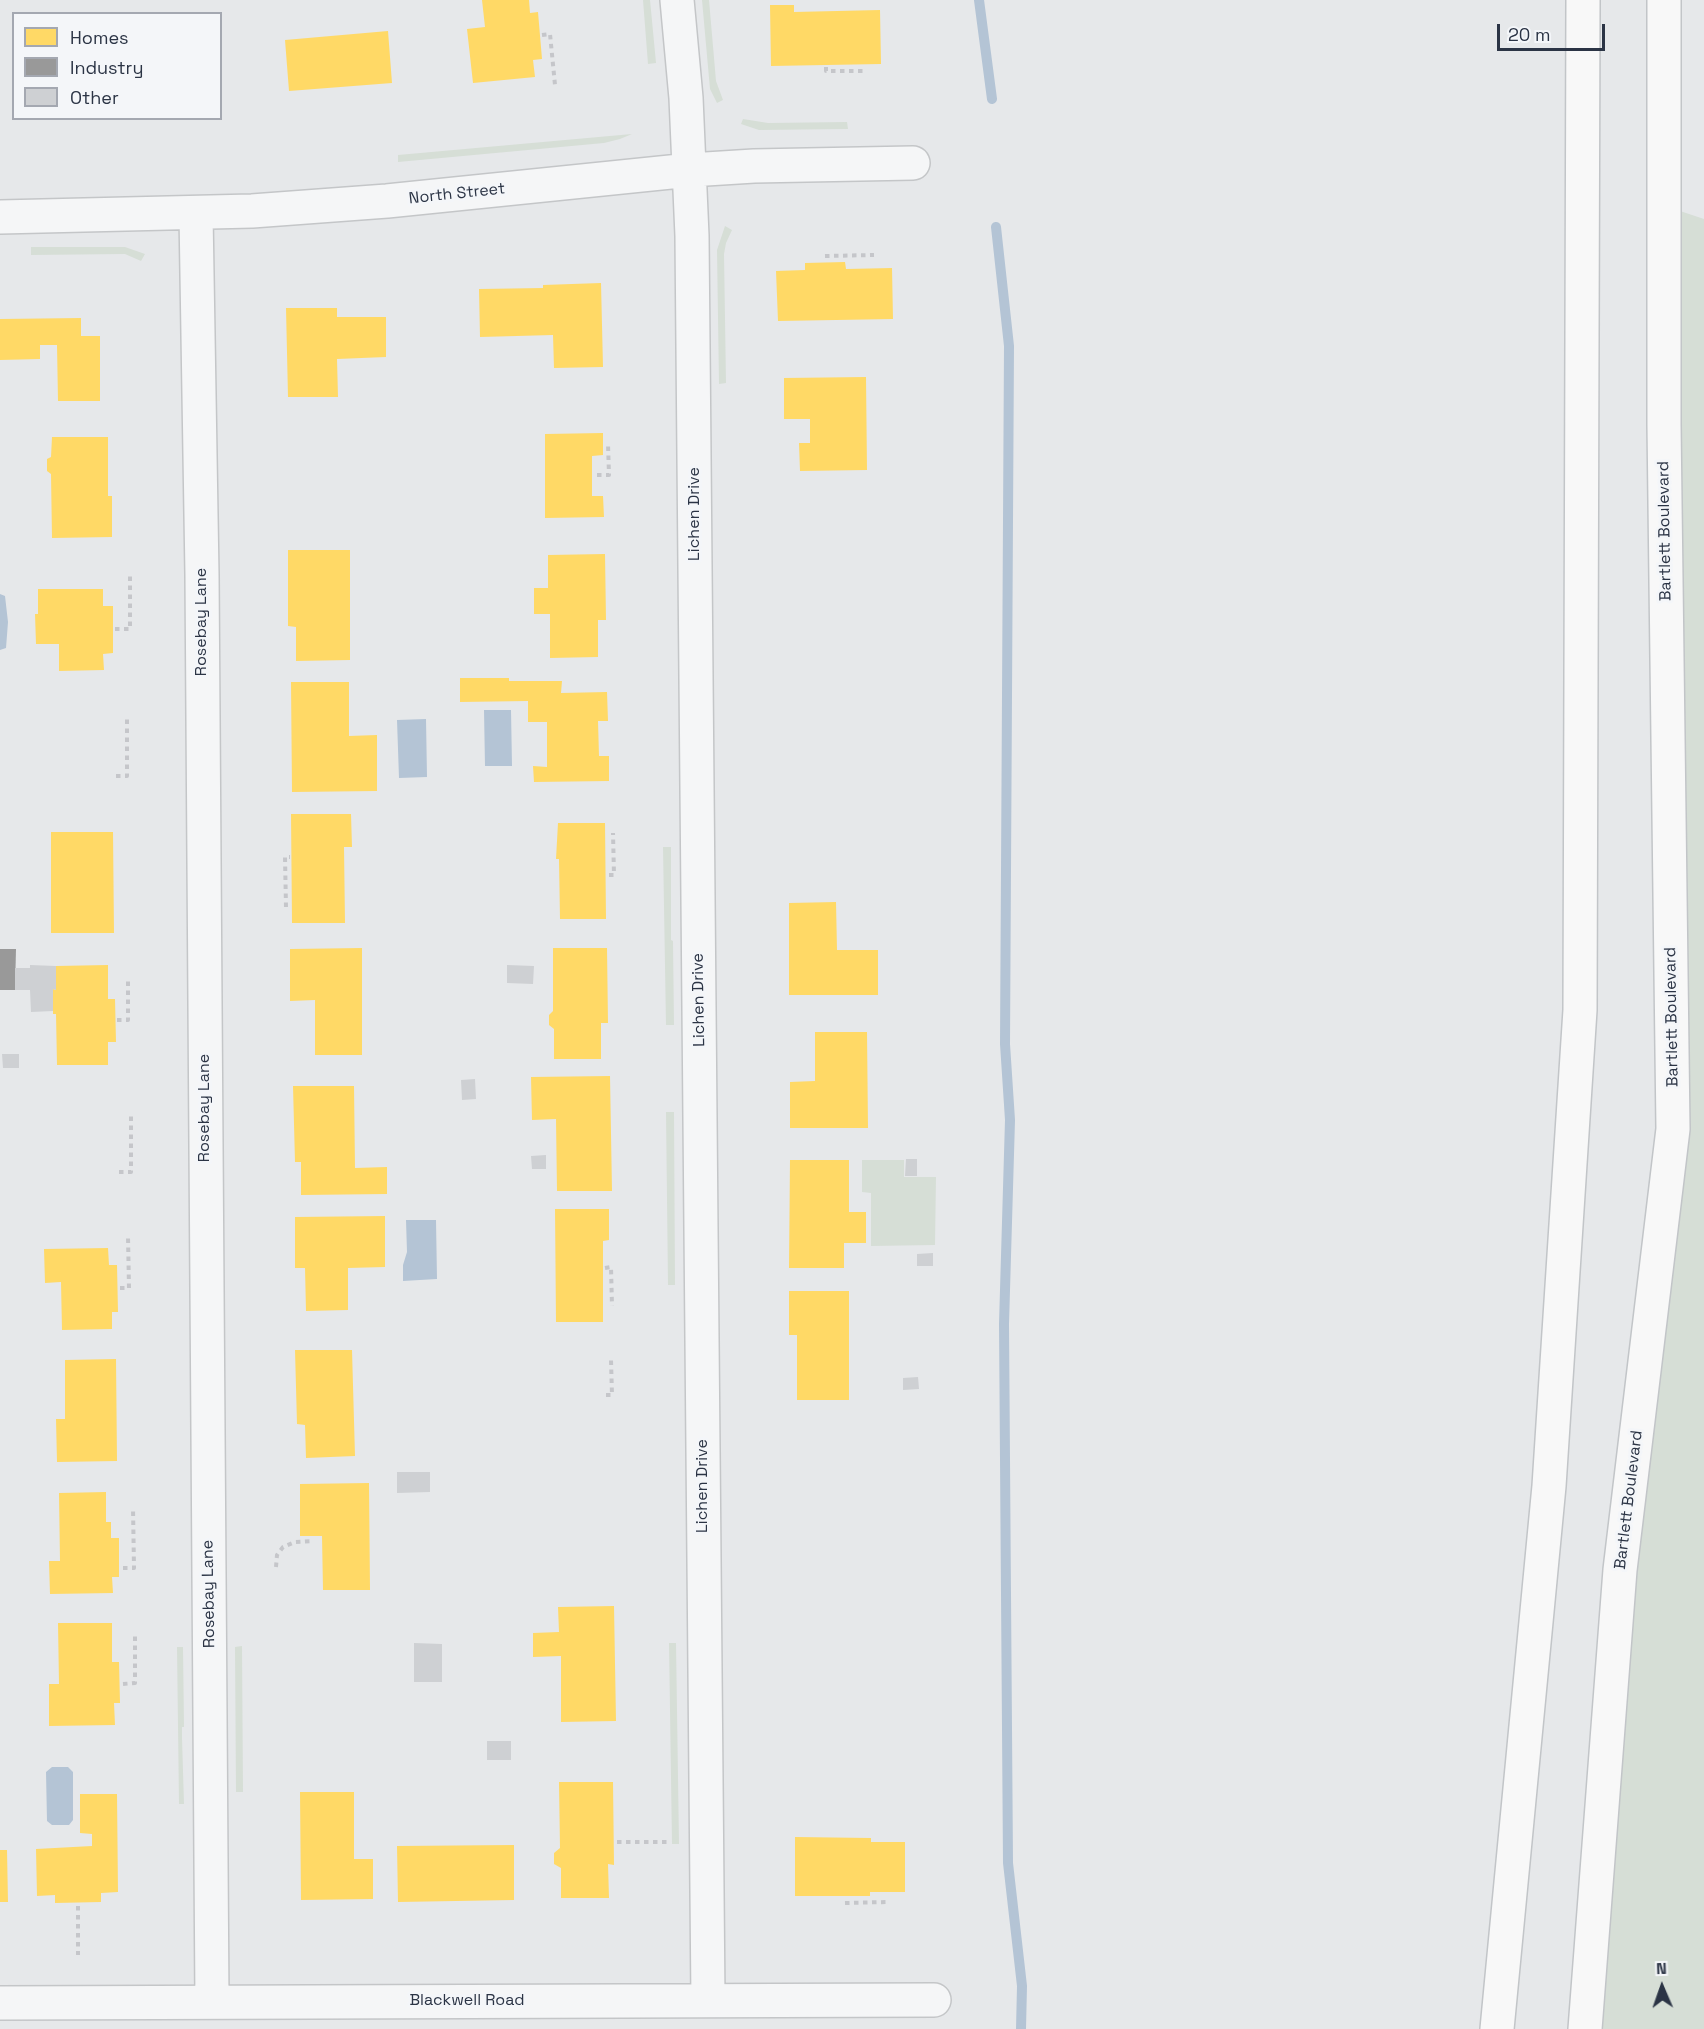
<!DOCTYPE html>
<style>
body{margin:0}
#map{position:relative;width:1704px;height:2029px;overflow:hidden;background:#e6e8ea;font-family:"Space Grotesk",sans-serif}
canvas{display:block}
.legend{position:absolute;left:12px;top:12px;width:210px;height:108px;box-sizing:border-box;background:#f4f6f9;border:2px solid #a4a8b1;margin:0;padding:8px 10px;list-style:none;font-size:18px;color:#2b3445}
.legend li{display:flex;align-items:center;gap:12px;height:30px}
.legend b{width:30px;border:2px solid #a4a8b1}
.north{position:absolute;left:1632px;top:1957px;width:60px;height:60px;-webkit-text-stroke:4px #f4f6f9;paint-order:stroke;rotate:358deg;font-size:16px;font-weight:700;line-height:24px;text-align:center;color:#2b3445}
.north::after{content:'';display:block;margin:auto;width:21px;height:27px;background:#2b3445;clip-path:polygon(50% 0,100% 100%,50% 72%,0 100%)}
.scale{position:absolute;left:1497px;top:24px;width:108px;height:27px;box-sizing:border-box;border:3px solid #2b3445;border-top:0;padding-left:8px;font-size:18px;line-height:21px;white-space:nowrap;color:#2b3445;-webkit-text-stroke:4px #f4f6f9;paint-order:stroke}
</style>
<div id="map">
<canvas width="1704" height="2029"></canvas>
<ul class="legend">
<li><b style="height:16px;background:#ffd966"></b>Homes</li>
<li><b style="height:16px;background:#999"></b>Industry</li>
<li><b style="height:16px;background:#ced0d3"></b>Other</li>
</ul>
<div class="north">N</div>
<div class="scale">20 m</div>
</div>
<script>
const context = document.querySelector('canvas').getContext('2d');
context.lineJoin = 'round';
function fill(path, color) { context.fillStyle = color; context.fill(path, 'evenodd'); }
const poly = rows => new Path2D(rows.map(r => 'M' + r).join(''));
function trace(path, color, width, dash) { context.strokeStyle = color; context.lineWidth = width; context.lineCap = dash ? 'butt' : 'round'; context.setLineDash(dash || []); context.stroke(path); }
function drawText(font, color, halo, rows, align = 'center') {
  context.font = font + ' "Space Grotesk",sans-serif'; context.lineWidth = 6; context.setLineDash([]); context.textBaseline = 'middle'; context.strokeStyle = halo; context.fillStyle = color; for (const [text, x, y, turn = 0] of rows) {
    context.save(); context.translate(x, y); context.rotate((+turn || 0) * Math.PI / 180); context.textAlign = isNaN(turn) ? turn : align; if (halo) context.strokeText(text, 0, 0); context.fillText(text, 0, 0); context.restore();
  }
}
const green = poly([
 [643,0,650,0,656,63,648,64],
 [702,0,709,0,716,81,723,100,717,103,710,89],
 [743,119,768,123,847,122,848,129,759,130,741,124],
 [632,134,620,139,604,143,398,162,398,155],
 [1665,206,1704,219,1704,2029,1585,2029,1673,1129],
 [725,226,732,230,726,243,724,254,726,383,719,384,717,250],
 [31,247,125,247,145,254,141,261,125,254,31,255],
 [663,847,671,847,671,940,673,941,674,1025,666,1025],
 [666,1112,674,1112,675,1285,668,1285],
 [862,1160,904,1160,904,1177,936,1177,935,1245,871,1246,871,1193,862,1192],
 [669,1643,676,1643,679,1844,672,1844],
 [242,1646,243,1792,236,1792,235,1647],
 [177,1647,183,1647,184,1727,182,1727,182,1738,184,1804,179,1804]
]);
const water = poly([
 [0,594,5,596,8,622,6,648,0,650],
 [484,710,511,710,512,766,485,766],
 [426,719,427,777,399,778,397,720],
 [406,1220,436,1220,437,1279,403,1281,403,1265,407,1252],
 [52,1767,68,1767,73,1772,73,1820,69,1825,52,1825,47,1821,46,1772]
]);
const homes = poly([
 [482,0,529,0,530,13,538,12,542,59,533,60,535,77,473,83,467,29,485,27],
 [770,5,794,5,794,12,880,10,881,64,771,66],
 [388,31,392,83,289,91,285,40],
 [845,262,846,269,892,268,893,319,778,321,776,271,805,270,805,263],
 [601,283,603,367,554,368,553,335,480,337,479,289,543,288,543,285],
 [286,308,337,308,337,317,386,317,386,357,337,359,338,397,288,397],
 [81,318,81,336,100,336,100,401,58,401,57,345,40,345,40,359,0,360,0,319],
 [866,377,867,470,800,471,799,443,810,443,810,419,784,419,784,378],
 [603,433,603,455,592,456,592,496,603,496,604,517,545,518,545,434],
 [52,437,108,437,108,496,112,496,112,537,52,538,51,474,47,471,47,459,51,457],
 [288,550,350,550,350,660,296,661,296,627,288,626],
 [605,554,606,620,598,620,598,657,550,658,550,614,534,614,534,588,548,588,548,555],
 [38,589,103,589,103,606,113,606,113,653,103,654,104,670,59,671,59,644,36,644,35,614,38,614],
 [460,678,509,678,509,681,562,681,561,693,607,692,608,721,598,721,599,756,609,756,609,781,534,782,533,766,547,767,547,722,528,722,528,701,460,702],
 [291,682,349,682,349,736,377,735,377,791,292,792],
 [291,814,351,814,352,847,344,847,345,923,292,923],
 [558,823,605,823,606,919,560,919,559,859,556,859],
 [51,832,113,832,114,933,51,933],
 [836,902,837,950,878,950,878,995,789,995,789,903],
 [362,948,362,1055,315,1055,315,1000,290,1001,290,949],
 [553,948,607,948,608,1023,601,1023,601,1059,554,1059,554,1029,549,1025,549,1015,553,1011],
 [108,965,108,999,115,999,116,1042,108,1042,108,1065,57,1065,56,1014,53,1014,53,989,56,990,56,966],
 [815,1032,867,1032,868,1128,790,1128,790,1082,815,1081],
 [610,1076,612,1191,557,1191,556,1119,532,1120,531,1077],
 [293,1086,354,1086,355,1168,387,1167,387,1194,301,1195,301,1162,295,1162],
 [790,1160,849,1160,849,1212,866,1212,866,1243,844,1243,844,1268,789,1268],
 [555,1209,609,1209,609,1240,603,1241,603,1322,556,1322],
 [385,1216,385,1267,348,1268,348,1310,306,1311,305,1268,295,1268,295,1217],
 [108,1248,109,1265,117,1265,118,1312,112,1312,112,1329,62,1330,61,1282,45,1283,44,1249],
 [789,1291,849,1291,849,1400,797,1400,797,1335,789,1335],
 [295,1350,352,1350,355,1456,306,1458,305,1425,297,1424],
 [116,1359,117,1461,57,1462,56,1419,65,1419,65,1360],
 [369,1483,370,1590,323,1590,322,1536,300,1536,300,1484],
 [106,1492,106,1522,111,1522,111,1538,119,1538,119,1577,112,1577,113,1593,50,1594,49,1561,60,1561,59,1493],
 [614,1606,616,1721,561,1722,561,1656,533,1657,533,1633,559,1632,558,1607],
 [58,1623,112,1623,112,1662,119,1662,120,1703,114,1703,115,1725,49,1726,49,1684,59,1684],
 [559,1782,613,1782,614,1865,608,1864,609,1898,561,1898,561,1868,554,1864,554,1853,560,1848],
 [300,1792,354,1792,354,1859,373,1859,373,1899,301,1900],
 [80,1794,117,1794,118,1892,101,1893,101,1902,55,1903,55,1895,37,1896,36,1849,92,1846,92,1834,80,1833],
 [795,1837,871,1838,871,1842,905,1842,905,1892,870,1892,870,1896,795,1896],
 [514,1845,514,1900,398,1902,397,1846],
 [0,1850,7,1850,8,1902,0,1902]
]);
const industry = poly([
 [0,949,16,949,15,990,0,990]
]);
const stream = poly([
 [979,0,992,99],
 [996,227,1009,346,1005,1044,1010,1120,1004,1324,1008,1863,1022,1986,1021,2029]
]);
const building = poly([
 [30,965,56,966,56,990,53,989,53,1011,31,1012,30,990,15,990,15,968,30,968],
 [507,965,534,966,533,984,507,983],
 [2,1054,19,1054,19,1068,3,1068],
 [475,1079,476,1099,462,1100,461,1080],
 [546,1155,546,1169,532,1169,531,1156],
 [906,1159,917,1159,917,1176,905,1176],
 [933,1253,933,1266,917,1266,917,1254],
 [918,1377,919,1389,903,1390,903,1378],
 [397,1472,430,1472,430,1492,397,1493],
 [414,1643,442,1644,442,1682,414,1682],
 [487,1741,511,1741,511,1760,487,1760]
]);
const path = poly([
 [542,35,550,34,555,85],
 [826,67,826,71,863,71],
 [825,256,874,255],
 [597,475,609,475,608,444],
 [115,629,130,629,130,575],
 [116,776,127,776,127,716],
 [609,875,614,875,613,833],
 [286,907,285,857,290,857],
 [117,1020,128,1020,128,981],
 [119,1172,131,1172,131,1112],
 [605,1268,611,1267,612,1306],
 [120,1288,129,1288,128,1236],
 [606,1395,612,1395,611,1360],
 [276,1567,277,1555,283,1547,295,1542,313,1541],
 [123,1568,134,1568,133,1507],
 [123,1684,135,1683,135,1633],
 [617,1842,668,1842],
 [845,1903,887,1902],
 [78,1906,78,1955]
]);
const minor = poly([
 [677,0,686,98,692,236,708,2000],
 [196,214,202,575,212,2002],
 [0,217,252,211,387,201,690,170,754,166,913,163],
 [0,2003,934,2000]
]);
const major = poly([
 [1497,2029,1549,1486,1580,1010,1583,0],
 [1585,2029,1620,1570,1673,1129,1664,424,1664,0]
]);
const streetNames = [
 ["North Street",457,194,-6],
 ["Lichen Drive",695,514,-90],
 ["Bartlett Boulevard",1665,531,-91],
 ["Rosebay Lane",202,622,-90],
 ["Lichen Drive",699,1000,-91],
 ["Bartlett Boulevard",1672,1017,-91],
 ["Rosebay Lane",205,1108,-90],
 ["Lichen Drive",703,1486,-90],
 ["Bartlett Boulevard",1629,1500,-83],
 ["Rosebay Lane",209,1594,-91],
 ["Blackwell Road",467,2001]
];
fill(green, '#d6ded6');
fill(water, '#b4c4d5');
fill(homes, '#ffd966');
fill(industry, '#999');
trace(stream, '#b4c4d5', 10);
fill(building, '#ced0d3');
trace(minor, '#c4c6c8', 36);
trace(major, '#c2c5c8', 36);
trace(path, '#c5c6ca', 4, [4.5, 4.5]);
trace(minor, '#f5f6f7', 33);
trace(major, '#f8f8f8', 33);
drawText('16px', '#2b3445', '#f4f6f9', streetNames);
</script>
